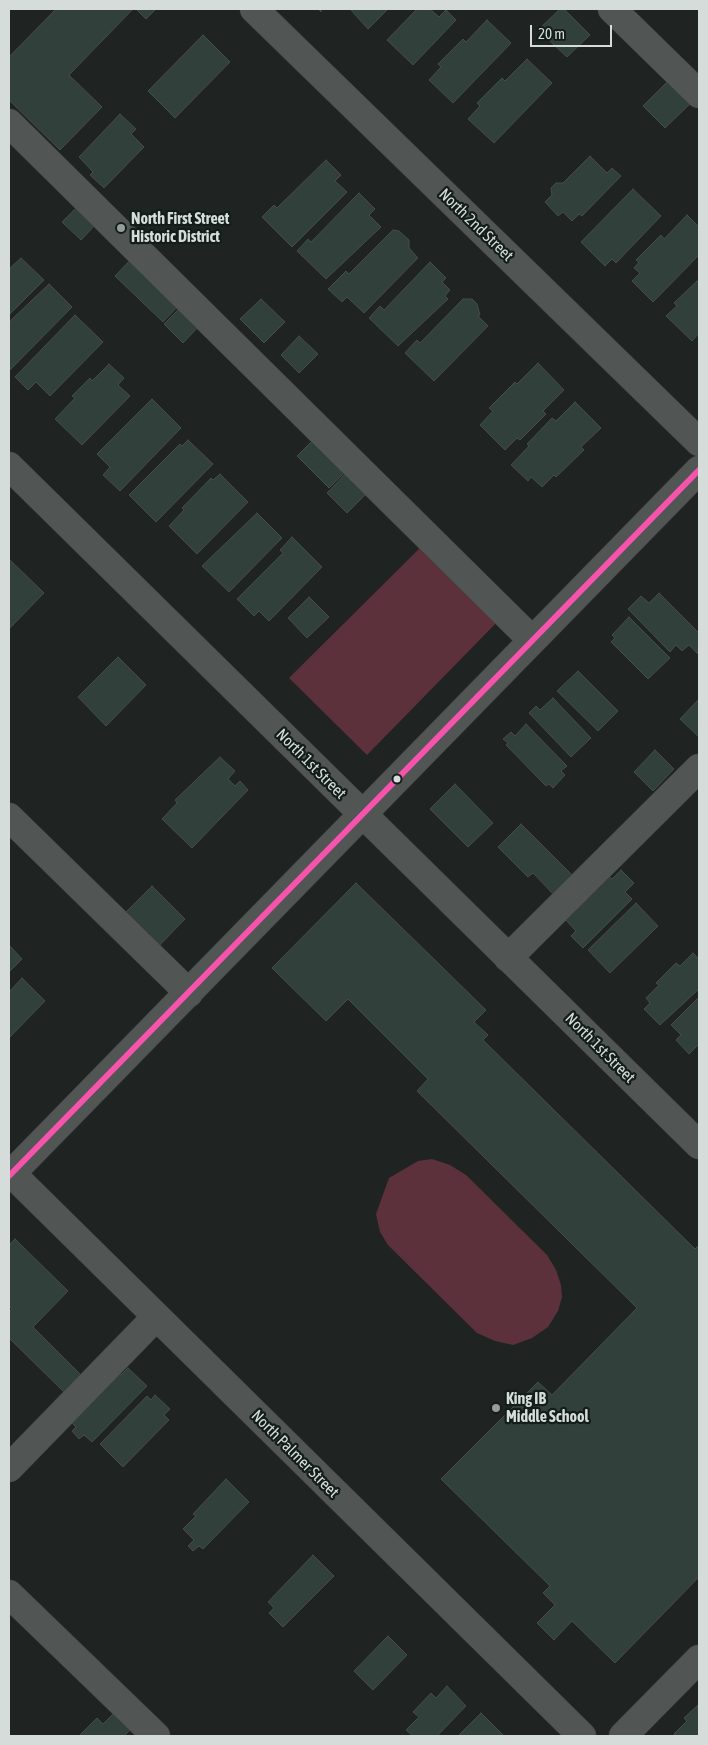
<!DOCTYPE html>
<style>
body{margin:0}
#map{position:relative;width:708px;height:1745px;overflow:hidden;background:#1f2422;font-family:"Asap Condensed",sans-serif}
canvas{display:block}
.frame{position:absolute;inset:0;border:10px solid #d5dcda;pointer-events:none}
.scale{position:absolute;left:530px;top:25px;width:82px;height:22px;box-sizing:border-box;border:2px solid #d5dcda;border-top:0;padding-left:6px;font-size:15px;line-height:18px;white-space:nowrap;color:#d5dcda;-webkit-text-stroke:4px #131d1a;paint-order:stroke}
</style>
<div id="map">
<canvas width="708" height="1745"></canvas>
<div class="frame"></div>
<div class="scale">20 m</div>
</div>
<script>
const context = document.querySelector('canvas').getContext('2d');
context.lineJoin = 'round';
function fill(path, color) { context.fillStyle = color; context.fill(path, 'evenodd'); }
const poly = rows => new Path2D(rows.map(r => 'M' + r).join(''));
function trace(path, color, width, dash) { context.strokeStyle = color; context.lineWidth = width; context.lineCap = dash ? 'butt' : 'round'; context.setLineDash(dash || []); context.stroke(path); }
function drawText(font, color, halo, rows, align = 'center') {
  context.font = font + ' "Asap Condensed",sans-serif'; context.lineWidth = 4.5; context.setLineDash([]); context.textBaseline = 'middle'; context.strokeStyle = halo; context.fillStyle = color; for (const [text, x, y, turn = 0] of rows) {
    context.save(); context.translate(x, y); context.rotate((+turn || 0) * Math.PI / 180); context.textAlign = isNaN(turn) ? turn : align; if (halo) context.strokeText(text, 0, 0); context.fillText(text, 0, 0); context.restore();
  }
}
const green = poly([
 [425,543,502,617,367,755,289,678],
 [432,1159,450,1165,466,1175,547,1255,556,1270,561,1285,562,1297,558,1311,548,1327,532,1338,513,1345,495,1341,477,1333,388,1245,380,1232,376,1214,389,1178,418,1161]
]);
const building = poly([
 [56,9,133,9,69,75,102,107,60,150,9,100,9,57,56,9],
 [136,9,156,9,146,19,136,9],
 [350,9,388,9,368,29,350,9],
 [417,9,430,9,439,17,446,10,456,20,413,65,387,40,417,9],
 [560,9,564,9,590,35,567,57,538,30,560,9],
 [487,20,511,43,453,103,429,80,441,67,438,64,463,39,466,42,487,20],
 [203,35,230,62,175,118,148,91,203,35],
 [527,59,552,83,494,143,468,119,480,106,477,103,502,78,505,81,527,59],
 [670,79,693,101,665,128,643,106,670,79],
 [120,114,136,129,131,134,144,147,104,188,90,175,93,172,79,157,120,114],
 [590,156,607,173,612,168,621,176,582,216,579,214,572,221,563,212,558,216,545,202,552,195,551,188,556,183,563,183,590,156],
 [326,160,341,175,335,181,347,192,292,247,262,217,274,205,277,208,326,160],
 [633,189,661,216,616,263,612,259,605,266,581,242,633,189],
 [359,193,375,209,369,215,381,227,326,279,297,251,308,239,311,242,359,193],
 [80,204,98,222,81,240,62,222,80,204],
 [687,215,699,227,699,255,653,302,632,281,640,273,634,268,639,262,636,260,661,235,664,239,687,215],
 [393,230,399,231,409,240,409,248,418,258,364,313,347,297,342,302,328,289,346,271,349,274,393,230],
 [134,256,182,302,163,322,115,276,134,256],
 [21,258,44,280,9,315,9,269,21,258],
 [430,262,446,278,442,282,450,290,445,296,448,299,398,346,369,318,380,306,384,310,430,262],
 [697,281,699,283,699,333,692,341,666,316,677,306,674,303,697,281],
 [49,284,72,307,9,371,9,322,49,284],
 [261,299,285,322,264,343,240,319,261,299],
 [463,299,472,299,477,304,480,315,478,316,488,326,434,381,405,353,417,340,420,343,463,299],
 [182,306,201,324,183,343,164,324,182,306],
 [75,315,103,342,50,396,36,382,28,390,15,377,75,315],
 [299,336,318,354,299,373,281,355,299,336],
 [538,363,564,390,543,411,546,414,520,440,517,438,505,450,480,425,493,411,489,408,515,382,517,384,538,363],
 [109,364,124,378,118,385,130,396,82,445,55,419,75,398,72,396,90,378,92,381,109,364],
 [152,399,181,428,120,491,103,475,110,467,97,454,152,399],
 [575,402,601,428,581,447,584,450,556,477,554,475,542,487,531,477,528,481,511,465,529,446,527,444,552,418,556,421,575,402],
 [317,436,349,468,329,488,297,456,317,436],
 [188,440,213,464,156,522,129,495,180,444,182,446,188,440],
 [349,470,369,491,347,513,327,493,349,470],
 [220,474,248,502,197,554,169,526,184,510,182,508,211,478,213,480,220,474],
 [257,513,282,538,229,592,202,566,257,513],
 [292,537,322,567,269,621,259,611,254,616,237,599,283,553,280,550,292,537],
 [9,559,44,593,9,629,9,559],
 [659,593,699,633,698,654,689,645,682,651,676,645,670,652,628,609,641,596,649,603,659,593],
 [309,597,329,617,307,638,288,618,309,597],
 [629,617,670,658,648,679,611,642,615,638,612,635,629,617],
 [118,657,146,685,106,726,78,697,118,657],
 [578,671,618,711,598,731,557,691,578,671],
 [553,698,591,738,571,757,529,713,536,706,540,710,553,698],
 [699,699,699,737,680,719,699,699],
 [526,724,567,766,561,771,565,775,553,788,549,784,546,786,506,745,508,743,503,739,511,732,515,736,526,724],
 [655,750,674,769,653,791,634,772,655,750],
 [220,757,235,771,228,779,235,786,240,781,248,790,192,848,162,819,177,803,175,800,220,757],
 [455,784,493,823,468,847,430,809,455,784],
 [521,824,573,876,554,895,533,873,528,877,498,847,521,824],
 [621,870,634,883,625,892,632,899,583,948,571,936,576,931,564,918,607,875,612,879,621,870],
 [356,883,486,1010,474,1022,488,1035,483,1040,695,1249,699,1245,699,1577,615,1663,572,1621,554,1640,537,1623,555,1605,543,1593,550,1586,441,1479,538,1382,552,1395,637,1308,417,1091,428,1079,348,999,326,1021,272,968,356,883],
 [152,886,185,919,154,951,121,917,152,886],
 [636,903,658,926,610,973,588,950,636,903],
 [9,945,22,959,9,972,9,945],
 [693,953,699,959,699,989,660,1025,644,1009,650,1003,646,998,659,985,656,983,676,963,680,966,693,953],
 [22,978,45,1001,9,1038,9,992,22,978],
 [699,997,699,1044,689,1054,676,1040,681,1035,671,1025,699,997],
 [15,1239,68,1291,33,1327,83,1377,66,1394,9,1338,9,1312,12,1309,9,1306,9,1245,15,1239],
 [128,1368,147,1386,92,1442,84,1435,79,1439,72,1431,76,1427,67,1418,115,1369,121,1375,128,1368],
 [155,1395,170,1409,164,1415,169,1420,123,1467,100,1444,147,1396,151,1400,155,1395],
 [226,1479,249,1502,203,1549,199,1546,193,1551,188,1546,194,1540,183,1529,196,1516,193,1514,226,1479],
 [313,1555,334,1576,283,1627,269,1613,274,1608,268,1602,313,1555],
 [388,1636,407,1655,373,1690,354,1671,388,1636],
 [447,1686,466,1706,437,1736,413,1736,406,1730,419,1717,413,1712,431,1693,436,1698,447,1686],
 [698,1705,699,1736,676,1736,674,1734,687,1721,684,1718,698,1705],
 [481,1713,504,1736,458,1736,481,1713],
 [113,1714,130,1730,124,1736,79,1736,97,1718,103,1724,113,1714]
]);
const path = poly([
 [320,11,322,9]
]);
const minor = poly([
 [254,9,699,442],
 [612,9,699,94],
 [9,123,532,640],
 [9,466,699,1145],
 [9,817,189,993],
 [508,958,699,768],
 [9,1171,582,1736],
 [9,1176,699,470],
 [9,1468,156,1317],
 [9,1594,156,1736],
 [623,1736,699,1659]
]);
const bus1 = poly([
 [9,1176,699,470]
]);
const markers = [
 [121,228,5,"#959c9a"],
 [397,779,4.5,"#d5dcda"],
 [496,1408,5,"#959c9a"]
];
const poiNames = [
 ["North First Street",131,219],
 ["Historic District",131,237],
 ["King IB",506,1399],
 ["Middle School",506,1417]
];
const streetNames = [
 ["North 2nd Street",476,225,44],
 ["North 1st Street",311,764,45],
 ["North 1st Street",600,1048,45],
 ["North Palmer Street",295,1454,45]
];
fill(green, '#5d313c');
fill(building, '#32403c');
trace(building, '#474b4a', 1);
trace(minor, '#3a3e3d', 29);
trace(path, '#5d605f', 3, [1, 4]);
trace(minor, '#515554', 28);
trace(bus1, '#f653ac', 6);
for (const [x, y, r, color] of markers) { const dot = new Path2D(); dot.arc(x, y, r, 0, 2 * Math.PI); context.fillStyle = color; context.fill(dot); trace(dot, '#131d1a', 2); }
drawText('bold 16px', '#d5dcda', '#131d1a', poiNames, 'left');
drawText('16px', '#d5dcda', '#131d1a', streetNames);
</script>
